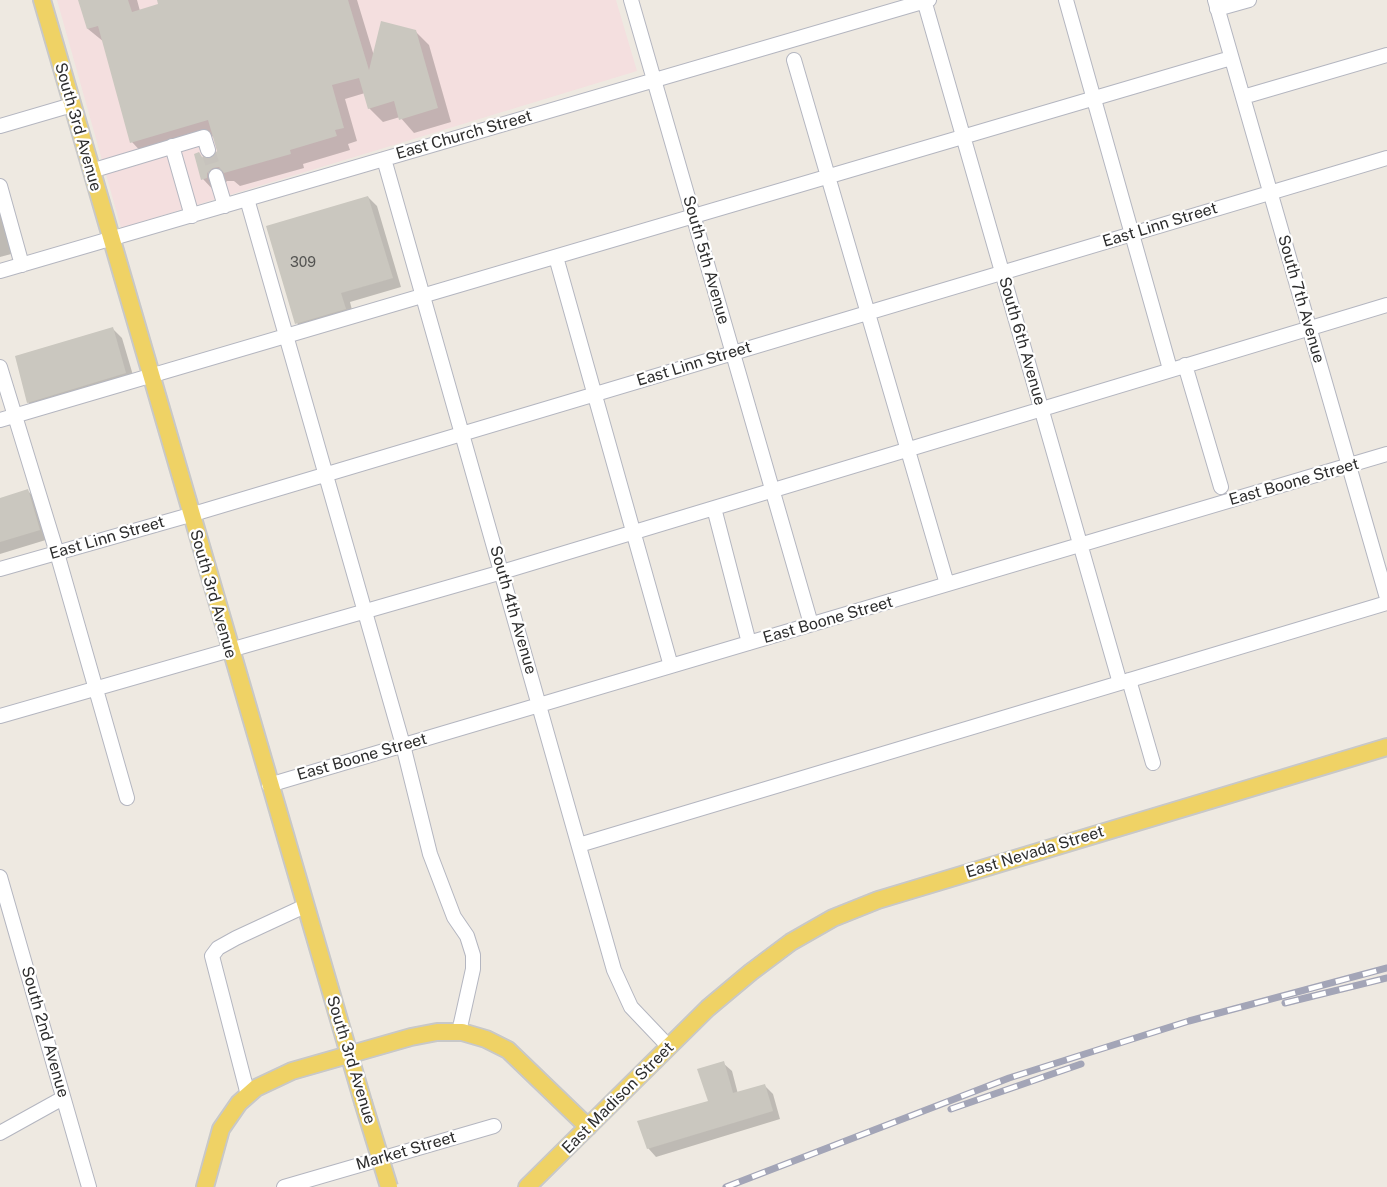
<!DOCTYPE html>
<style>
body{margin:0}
canvas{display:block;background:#eee9e1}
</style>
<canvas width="1387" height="1187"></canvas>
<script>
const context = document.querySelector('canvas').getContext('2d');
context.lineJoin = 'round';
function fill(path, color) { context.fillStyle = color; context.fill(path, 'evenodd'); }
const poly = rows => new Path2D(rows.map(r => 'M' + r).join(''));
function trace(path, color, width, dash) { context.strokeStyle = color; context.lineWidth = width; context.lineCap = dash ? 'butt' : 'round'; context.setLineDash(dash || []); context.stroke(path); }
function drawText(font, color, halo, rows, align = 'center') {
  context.font = font + ' "Public Sans",sans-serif'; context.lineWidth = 4.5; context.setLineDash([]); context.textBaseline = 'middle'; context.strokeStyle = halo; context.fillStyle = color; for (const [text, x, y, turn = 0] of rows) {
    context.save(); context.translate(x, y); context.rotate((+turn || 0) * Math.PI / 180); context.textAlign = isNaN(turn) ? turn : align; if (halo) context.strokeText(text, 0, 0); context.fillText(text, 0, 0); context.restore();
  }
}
const medical = poly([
 [57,0,616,0,637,71,121,228]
]);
const shadow = poly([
 [80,0,137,0,140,11,160,5,158,0,357,0,374,56,415,31,429,45,451,122,414,133,400,117,383,122,369,108,365,93,345,99,357,141,348,144,350,150,303,164,304,168,240,186,234,181,227,181,216,193,203,179,204,159,211,160,219,152,214,136,145,156,132,142,104,42,88,29],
 [0,192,15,253,0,257],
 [368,197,377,206,401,287,350,302,354,318,306,332,297,323],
 [113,329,122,338,135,382,37,411,28,402],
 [28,491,37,500,49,539,0,554,0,499],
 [723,1063,732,1071,738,1094,765,1086,773,1094,780,1119,656,1157,648,1148,710,1102]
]);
const building = poly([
 [78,0,128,0,132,12,158,4,157,0,348,0,369,70,381,21,416,30,438,108,399,120,394,101,368,109,359,78,332,85,344,128,335,130,337,136,290,150,291,154,224,173,219,167,213,168,207,173,207,178,201,180,194,154,199,152,202,157,210,159,217,151,208,120,130,143,98,26,87,29],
 [368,196,393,278,341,293,346,309,295,324,266,226],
 [113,327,126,373,27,403,15,356],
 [28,489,40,530,0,542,0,498],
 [724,1061,733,1093,765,1084,773,1111,647,1149,637,1121,708,1101,697,1069]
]);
const minorTunnel = poly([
 [208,150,216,176]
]);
const minor = poly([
 [631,0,811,624],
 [924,0,1120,683],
 [1066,0,1170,369],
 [1215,0,1387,598],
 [1217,9,1249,0],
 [794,60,947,584],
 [1243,97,1387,55],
 [0,126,72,105],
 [172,146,192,216],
 [384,159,614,970,631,1007,669,1047],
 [91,171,204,137,208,150],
 [216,176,225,206],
 [0,186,22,265],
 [247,199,403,745,430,854,454,917,467,936,473,955,473,969,459,1032],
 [556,257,671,666],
 [0,271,929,0],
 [1185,365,1221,487],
 [0,367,57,553,127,798],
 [0,420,1231,58],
 [714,508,749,643],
 [0,569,190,515,1387,158],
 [1129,680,1153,763],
 [0,716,502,572,1387,305],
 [269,785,1387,454],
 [579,845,1387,603],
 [0,877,89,1187],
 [248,1095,212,956,218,948,236,938,305,906],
 [0,1133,63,1098],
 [284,1187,494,1126]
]);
const major = poly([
 [42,0,363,1102],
 [205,1187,221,1129,239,1103,256,1088,292,1071,411,1037,437,1032,462,1032,486,1039,508,1050,588,1127],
 [527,1187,708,1008,751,972,791,942,833,918,878,900,1387,747]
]);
const rail = poly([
 [1285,1003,1387,978],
 [951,1109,1081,1064],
 [726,1187,1009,1078,1189,1021,1387,968]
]);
const majorBridge = poly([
 [363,1102,389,1187]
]);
const numberNames = [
 ["309",303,263]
];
const streetNames = [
 ["South 3rd Avenue",78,127,74],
 ["East Church Street",464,135,-16],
 ["East Linn Street",1160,225,-17],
 ["South 5th Avenue",706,260,74],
 ["South 7th Avenue",1301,299,74],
 ["South 6th Avenue",1022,341,74],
 ["East Linn Street",694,364,-17],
 ["East Boone Street",1294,482,-16],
 ["East Linn Street",107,538,-16],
 ["South 3rd Avenue",213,594,74],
 ["South 4th Avenue",513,610,74],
 ["East Boone Street",828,620,-16],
 ["East Boone Street",362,757,-16],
 ["East Nevada Street",1035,852,-17],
 ["South 2nd Avenue",45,1032,74],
 ["South 3rd Avenue",351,1060,73],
 ["East Madison Street",618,1098,-45],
 ["Market Street",406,1151,-16]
];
fill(medical, '#f4dfdf');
fill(shadow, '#0003');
fill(building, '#cac7bf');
trace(minorTunnel, '#c7c3bd', 14, [14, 7]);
trace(minor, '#b4b6c0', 16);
trace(major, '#c8c8c8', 20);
trace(minor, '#fff', 14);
trace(major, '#efd265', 16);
trace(rail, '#a3a5b7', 7);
trace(rail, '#fff', 4.5, [14]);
trace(majorBridge, '#c8c8c8', 20, []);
trace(majorBridge, '#efd265', 16);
drawText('14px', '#545452', null, numberNames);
drawText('16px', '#2d2d2d', '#fff', streetNames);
</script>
